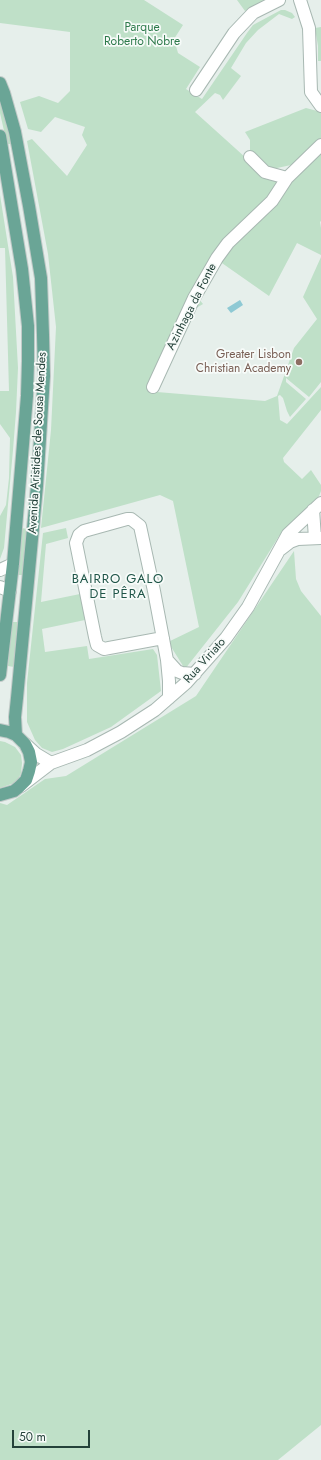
<!DOCTYPE html>
<meta charset="utf-8">
<style>
body{margin:0}
#map{position:relative;width:321px;height:1460px;overflow:hidden;background:#e6efeb;font-family:Jost,sans-serif}
canvas{display:block}
.scale{position:absolute;left:12px;top:1430px;width:78px;height:18px;box-sizing:border-box;border:2px solid #24423a;border-top:0;padding-left:5px;font-size:12px;line-height:14px;white-space:nowrap;color:#24423a;-webkit-text-stroke:3px #f7fbf9;paint-order:stroke}
</style>
<div id="map">
<canvas width="321" height="1460"></canvas>
<div class="scale">50 m</div>
</div>
<script>
const context = document.querySelector('canvas').getContext('2d');
context.lineJoin = 'round';
function fill(path, color) { context.fillStyle = color; context.fill(path, 'evenodd'); }
const poly = rows => new Path2D(rows.map(r => 'M' + r).join(''));
function trace(path, color, width, dash) { context.strokeStyle = color; context.lineWidth = width; context.lineCap = dash ? 'butt' : 'round'; context.setLineDash(dash || []); context.stroke(path); }
function drawText(font, color, halo, rows, align = 'center') {
  context.font = font + ' Jost,sans-serif'; context.lineWidth = 3.5; context.setLineDash([]); context.textBaseline = 'middle'; context.strokeStyle = halo; context.fillStyle = color; for (const [text, x, y, turn = 0] of rows) {
    context.save(); context.translate(x, y); context.rotate((+turn || 0) * Math.PI / 180); context.textAlign = isNaN(turn) ? turn : align; if (halo) context.strokeText(text, 0, 0); context.fillText(text, 0, 0); context.restore();
  }
}
const green = poly([
 [0,0,144,0,183,25,174,39,178,53,200,67,186,89,202,99,247,33,253,25,281,10,285,10,292,13,295,17,292,19,279,14,258,30,246,43,231,68,241,76,223,100,220,95,215,93,195,112,266,176,290,185,302,166,321,149,321,221,320,222,321,228,321,255,297,243,269,296,219,261,198,298,203,304,193,310,157,392,265,401,277,396,294,348,317,319,303,297,321,257,321,382,309,397,286,378,286,382,306,399,290,417,287,411,283,398,280,395,278,396,280,420,287,424,321,387,321,410,283,458,284,462,302,479,311,470,321,485,321,491,319,496,279,536,238,602,185,669,168,642,199,627,173,501,160,495,41,528,51,430,56,327,48,254,27,141,32,139,67,176,87,145,82,135,85,127,55,117,41,132,28,129,20,102,39,96,58,103,70,91,70,32,0,23],
 [237,0,267,0,245,11],
 [321,27,321,61,318,61,318,46,315,28],
 [0,96,12,144,7,144,0,113],
 [306,108,321,112,321,139,291,165,277,168,266,168,250,153,250,140,245,132],
 [0,195,13,277,18,368,16,412,13,450,4,548,0,559,0,516,6,505,9,478,10,438,0,424,0,391,9,391,5,248,0,248],
 [22,528,27,529,22,575,16,575],
 [66,528,68,538,46,544,41,602,80,594,85,620,42,629,45,652,87,646,89,659,153,649,157,655,161,691,111,727,63,749,52,752,42,748,35,740,27,722,27,683,43,533],
 [294,551,296,579,301,591,321,616,321,1425,278,1460,0,1460,0,803,7,805,45,779,66,776,196,696],
 [11,622,18,622,14,667,8,666],
 [0,741,5,742,15,747,21,755,22,763,21,773,17,782,0,788]
]);
const water = poly([
 [240,300,243,305,231,313,227,308]
]);
const minor = poly([
 [300,0,309,28,311,92,321,106],
 [196,90,234,33,253,13,279,0],
 [250,157,265,172,287,178],
 [153,387,194,298,217,258,228,243,272,201,287,178,321,145],
 [313,510,315,538],
 [281,549,290,542,298,539,321,538],
 [0,570,13,564],
 [0,587,10,591],
 [163,638,109,648,104,649,97,645,95,637,76,543,79,535,84,531,127,519,131,519,140,526,154,591,167,660,169,681,169,698],
 [167,660,177,671,182,673,195,674],
 [25,744,36,754,51,763],
 [21,786,51,763,87,750,121,732,155,710,186,683,226,638,248,607,288,534,321,503]
]);
const major = poly([
 [0,83,4,93,15,132,29,206,41,278,43,335,44,376,37,486,17,698,15,717,16,735],
 [0,136,22,269,28,326,28,361,27,396,13,564,0,675],
 [0,730,9,732,16,735,25,744,29,752,31,762,29,771,26,780,19,787,14,791,0,795]
]);
const markers = [
 [299,362,4,"#8d6e63"]
];
const parkNames = [
 ["Parque",142,28],
 ["Roberto Nobre",142,42]
];
const streetNames = [
 ["Azinhaga da Fonte",192,307,-63],
 ["Avenida Aristides de Sousa Mendes",38,443,-87],
 ["Rua Viriato",205,661,-48]
];
const educationNames = [
 ["Greater Lisbon",291,355],
 ["Christian Academy",291,369]
];
const neighbourhoodNames = [
 ["BAIRRO GALO",118,580],
 ["DE PÊRA",118,595]
];
fill(green, '#bfe0c8');
fill(water, '#8ec9d4');
trace(minor, '#a8b8b2', 14);
trace(major, '#c2cac8', 14);
trace(minor, '#fff', 12);
trace(major, '#6aa596', 12);
for (const [x, y, r, color] of markers) { const dot = new Path2D(); dot.arc(x, y, r, 0, 2 * Math.PI); context.fillStyle = color; context.fill(dot); trace(dot, '#f7fbf9', 1.5); }
drawText('12px', '#2d7a4b', '#f7fbf9', parkNames);
drawText('12px', '#24423a', '#f7fbf9', streetNames);
drawText('12px', '#785e54', '#f7fbf9', educationNames, 'right');
context.letterSpacing = '1px';
drawText('13px', '#1f5548', '#f7fbf9', neighbourhoodNames);
context.letterSpacing = '0px';
</script>
